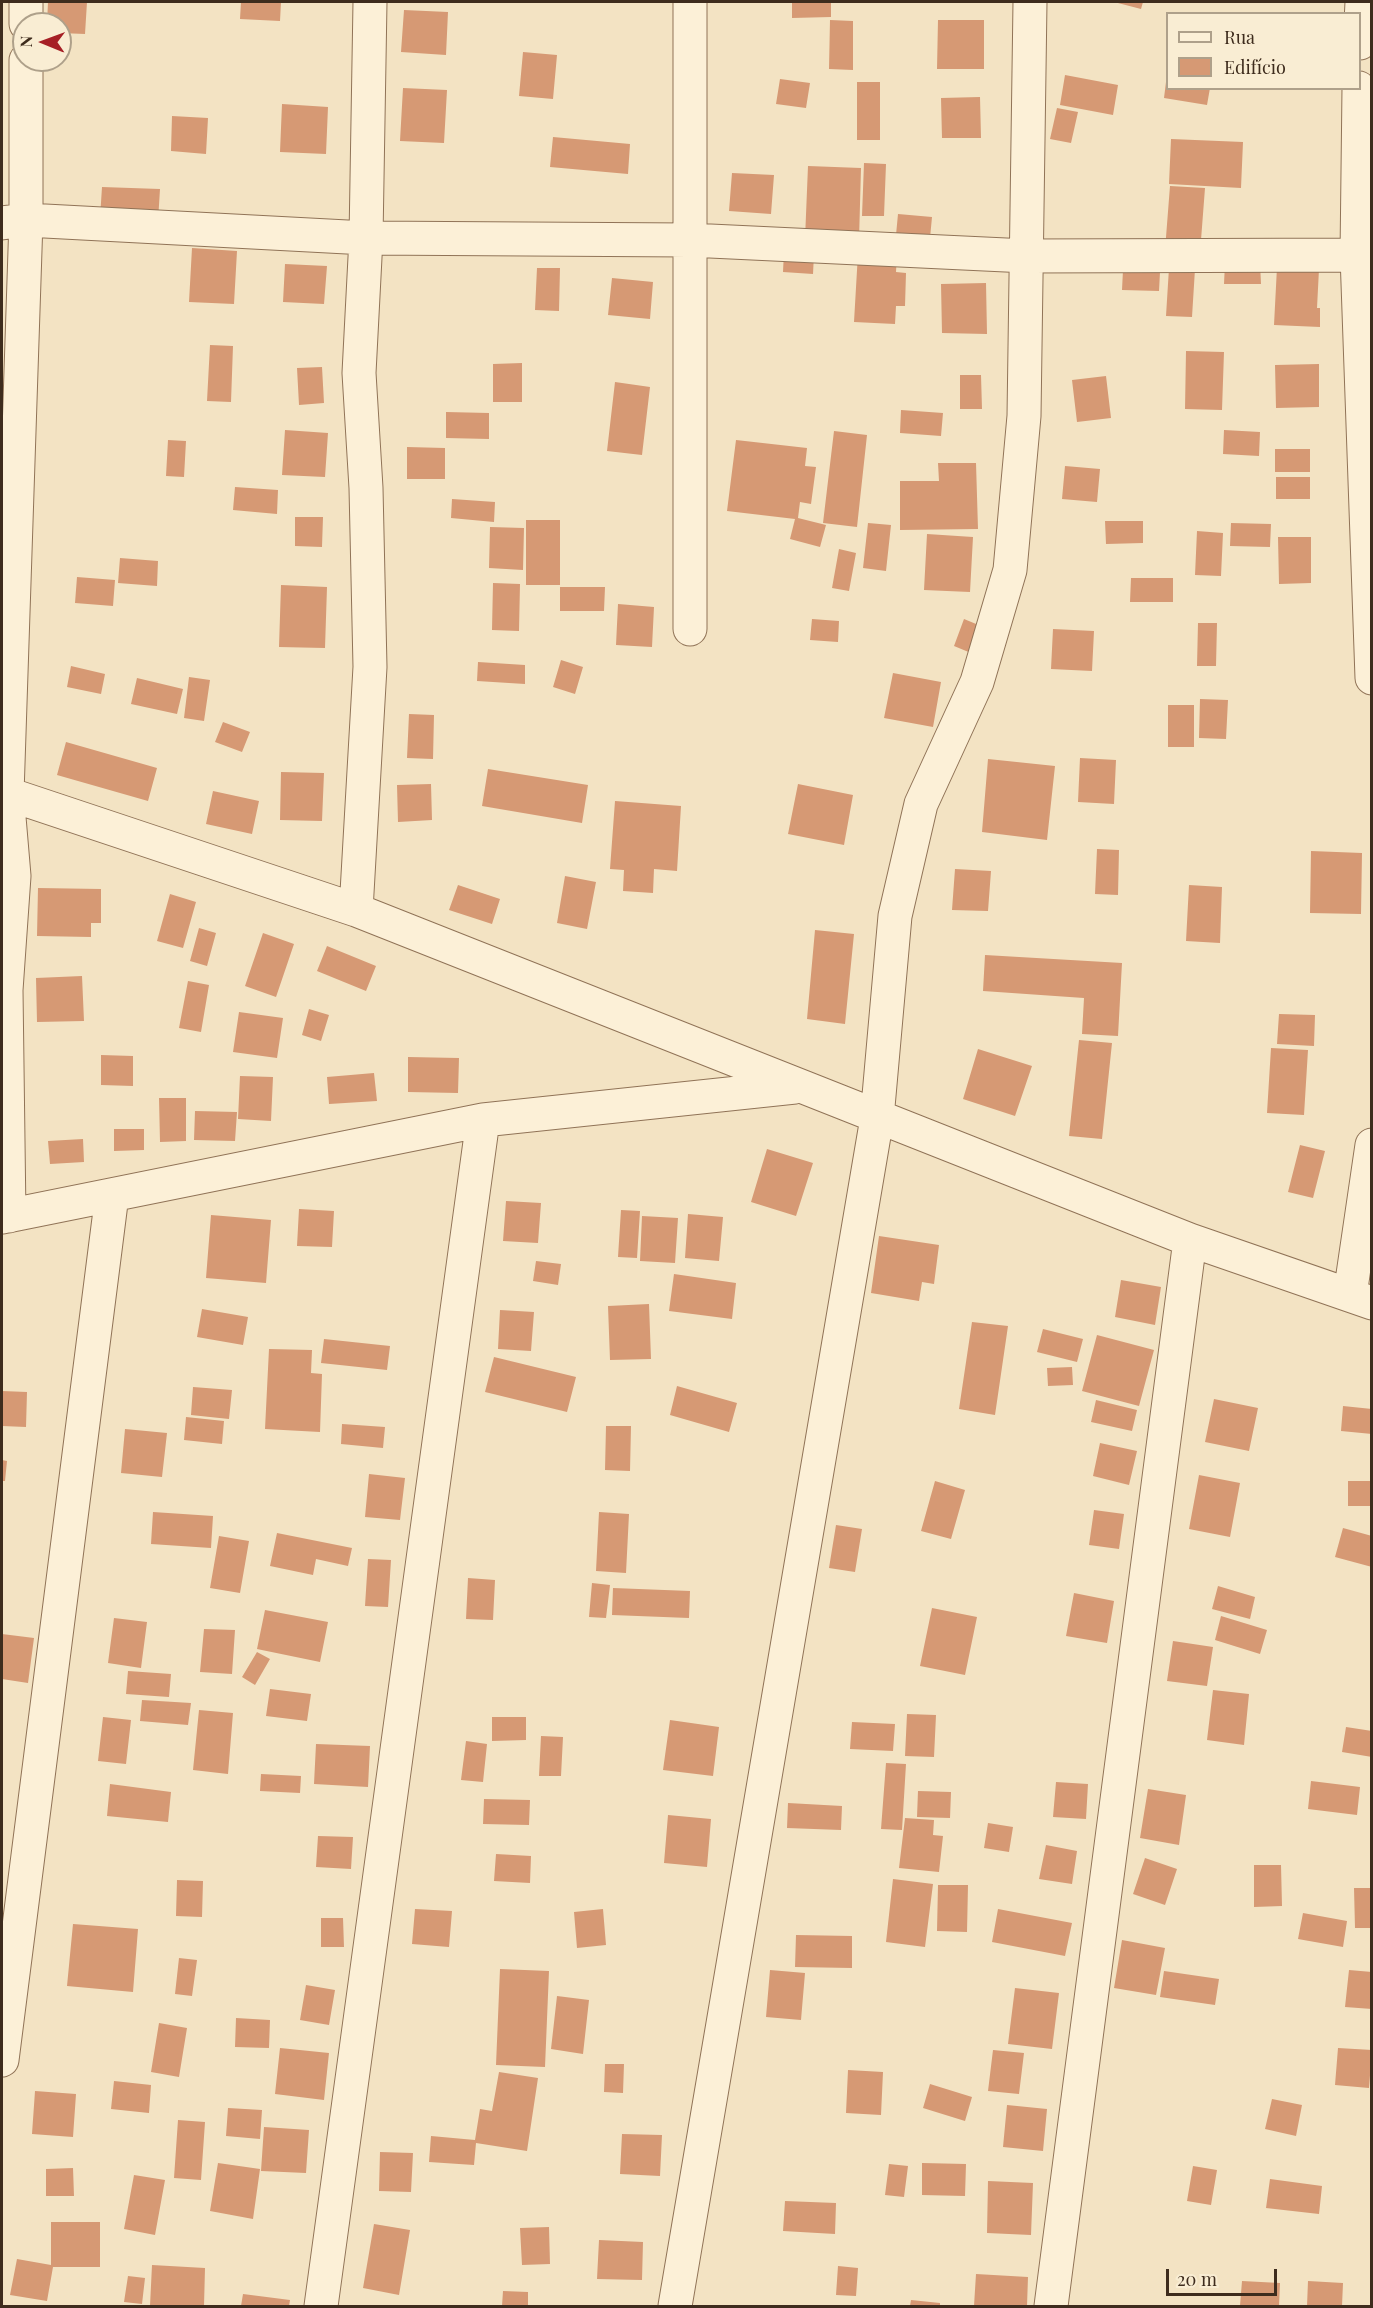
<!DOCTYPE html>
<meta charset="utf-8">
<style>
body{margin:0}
#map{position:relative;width:1373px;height:2308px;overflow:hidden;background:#f3e3c3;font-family:"Playfair Display",serif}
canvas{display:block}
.frame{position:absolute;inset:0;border:3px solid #3e2c1d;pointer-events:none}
.legend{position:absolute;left:1166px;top:12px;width:195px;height:78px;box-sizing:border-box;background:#f9edd3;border:2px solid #aea08a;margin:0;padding:8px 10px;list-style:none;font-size:18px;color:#3e2c1d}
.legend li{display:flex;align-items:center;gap:12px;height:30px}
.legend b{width:30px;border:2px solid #aea08a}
.north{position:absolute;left:12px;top:12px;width:60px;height:60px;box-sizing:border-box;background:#f9edd3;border:2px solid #aea08a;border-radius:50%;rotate:271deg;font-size:16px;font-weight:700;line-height:24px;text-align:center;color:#3e2c1d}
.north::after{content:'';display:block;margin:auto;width:21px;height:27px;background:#a62026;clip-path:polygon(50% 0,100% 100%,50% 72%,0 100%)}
.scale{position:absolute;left:1166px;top:2269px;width:111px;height:27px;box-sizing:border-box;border:3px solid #3e2c1d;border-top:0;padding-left:8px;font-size:18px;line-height:21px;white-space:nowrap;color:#3e2c1d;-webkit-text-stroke:4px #f9edd3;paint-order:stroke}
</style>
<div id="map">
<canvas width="1373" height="2308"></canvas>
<div class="frame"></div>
<ul class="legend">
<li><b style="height:8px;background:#fcf0d7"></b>Rua</li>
<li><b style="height:16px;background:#d69974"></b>Edifício</li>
</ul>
<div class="north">N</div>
<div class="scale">20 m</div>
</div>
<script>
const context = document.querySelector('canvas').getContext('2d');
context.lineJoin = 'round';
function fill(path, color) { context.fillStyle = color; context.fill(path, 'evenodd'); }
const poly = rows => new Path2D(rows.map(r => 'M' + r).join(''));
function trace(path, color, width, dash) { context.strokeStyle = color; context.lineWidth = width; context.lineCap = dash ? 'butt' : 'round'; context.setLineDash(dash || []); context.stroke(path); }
const building = poly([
 [48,2,87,2,85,34,60,33,60,24,47,24],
 [241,2,281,2,280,21,240,19],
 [792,2,831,2,831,17,792,18],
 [1114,2,1143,2,1141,9],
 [404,10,448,12,446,55,401,52],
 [830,20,853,21,853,70,829,69],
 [938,20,984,20,984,69,937,69],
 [523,52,557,55,553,99,519,96],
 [1065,75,1118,85,1113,115,1060,105],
 [780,79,810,83,806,108,776,104],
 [857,82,880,82,880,140,857,140],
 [1166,82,1168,88,1210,88,1207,105,1164,98],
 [403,88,447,90,444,143,400,141],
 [980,97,981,138,942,138,941,98],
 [282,104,328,107,326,154,280,152],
 [1057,108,1078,112,1071,143,1050,139],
 [172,116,208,118,206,154,171,151],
 [553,137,630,144,628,174,550,167],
 [1171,139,1243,142,1241,188,1169,184],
 [864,163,886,164,884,216,862,216],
 [808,166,861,168,859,240,805,239],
 [732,173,774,175,771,214,729,211],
 [1170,186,1205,188,1200,253,1165,250],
 [102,187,160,189,158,221,100,218],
 [898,214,932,217,930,238,896,235],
 [192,248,237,251,234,304,189,302],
 [784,251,814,254,813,274,783,272],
 [858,253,897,255,896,272,906,273,905,306,896,306,895,324,854,322],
 [1225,263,1260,263,1261,284,1224,284],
 [285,264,327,266,324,304,283,302],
 [1277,267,1319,269,1317,308,1320,308,1320,327,1274,325],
 [537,268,560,268,559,311,535,310],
 [1169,268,1195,269,1192,317,1166,316],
 [1123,270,1160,272,1159,291,1122,290],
 [612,278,653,282,650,319,608,315],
 [986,283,987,334,942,333,941,284],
 [210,345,233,346,231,402,207,401],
 [1186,351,1224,352,1222,410,1185,409],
 [522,363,522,402,493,402,493,364],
 [1319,364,1319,407,1276,408,1275,365],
 [322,367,324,403,299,405,297,368],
 [960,375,981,375,982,409,960,409],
 [1106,376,1111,418,1077,422,1072,380],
 [615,382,650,387,642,455,607,451],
 [901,410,943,413,941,436,900,433],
 [446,412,489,413,489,439,446,438],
 [285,430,328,433,325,477,282,475],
 [1224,430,1260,432,1259,456,1223,454],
 [834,431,867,435,857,527,823,523],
 [168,440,186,441,184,477,166,476],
 [736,440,807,448,805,466,816,467,811,504,800,502,798,518,826,525,820,547,790,539,795,519,727,511],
 [407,447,445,448,445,479,407,479],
 [1275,449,1310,449,1310,472,1275,472],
 [938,463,976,463,978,529,900,530,900,481,939,481],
 [1065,466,1100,469,1097,502,1062,499],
 [1276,477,1310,477,1310,499,1276,499],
 [235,487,278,490,277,514,233,510],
 [452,499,495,502,494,522,451,518],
 [295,517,323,517,322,547,295,546],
 [526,520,560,520,560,585,526,585],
 [1105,521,1143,521,1143,543,1106,544],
 [868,523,891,525,886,571,863,568],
 [1231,523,1271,524,1270,547,1230,546],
 [490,527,524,528,523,570,489,568],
 [1197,531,1223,533,1221,576,1195,575],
 [927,534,973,537,970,592,924,590],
 [1278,537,1311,537,1311,583,1279,584],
 [839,549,856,553,849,591,832,588],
 [120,558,158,561,157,586,118,583],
 [77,577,115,580,113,606,75,603],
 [1131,578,1173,578,1173,602,1130,602],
 [493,583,520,584,519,631,492,630],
 [281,585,327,587,325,648,279,647],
 [560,587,605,587,604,611,560,611],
 [618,604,654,607,652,647,616,645],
 [812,619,839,621,838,642,810,640],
 [964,619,981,626,971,653,954,646],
 [1198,623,1217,623,1216,666,1197,666],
 [1053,629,1094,631,1092,671,1051,669],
 [561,660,583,667,575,694,553,687],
 [478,662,525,665,525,684,477,681],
 [71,666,105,674,101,694,67,687],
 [893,673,941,682,933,727,884,718],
 [189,677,210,680,204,721,184,718],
 [137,678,183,689,177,714,131,704],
 [1200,699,1228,700,1226,739,1199,738],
 [1168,705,1194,705,1194,747,1168,747],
 [409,714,434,715,433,759,407,758],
 [223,722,250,732,242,752,215,742],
 [66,742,157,768,148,801,57,775],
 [1080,758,1116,760,1114,804,1078,802],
 [988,759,1055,766,1047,840,982,832],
 [488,769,588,785,582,823,482,806],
 [281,772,324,773,322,821,280,820],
 [431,784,432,820,398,822,397,785],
 [798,784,853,795,844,845,788,834],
 [213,791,259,801,252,834,206,824],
 [615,801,681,806,677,871,654,869,653,893,623,891,624,870,610,869],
 [1097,849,1119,850,1118,895,1095,894],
 [1311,851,1362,853,1361,914,1310,913],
 [955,869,991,871,988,911,952,910],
 [565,876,596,882,587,929,557,923],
 [458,885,500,899,492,924,449,910],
 [1189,885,1222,887,1220,943,1186,941],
 [38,888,101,889,101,923,91,923,91,937,37,936],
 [170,894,196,902,183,948,157,941],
 [199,928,216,933,207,966,190,961],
 [815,930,854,934,845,1024,807,1019],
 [263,933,294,944,276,997,245,986],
 [327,946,376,966,366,991,317,971],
 [985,955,1122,963,1118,1036,1082,1034,1084,998,983,991],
 [82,976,84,1021,37,1022,36,978],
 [188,981,209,985,201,1032,179,1028],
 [309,1009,329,1015,321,1041,302,1035],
 [239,1012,283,1018,277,1058,233,1052],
 [1279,1014,1315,1015,1314,1046,1277,1044],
 [1079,1040,1112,1043,1102,1139,1069,1136],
 [1271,1048,1308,1050,1304,1115,1267,1113],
 [978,1049,1032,1066,1015,1116,963,1099],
 [101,1055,133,1056,133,1086,101,1085],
 [408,1057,459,1058,458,1093,408,1092],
 [374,1073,377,1101,329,1104,327,1077],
 [240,1076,273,1077,271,1121,238,1119],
 [159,1098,186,1098,186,1141,160,1142],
 [195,1111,237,1112,235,1141,194,1140],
 [114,1129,144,1129,144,1150,114,1151],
 [83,1139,84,1162,50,1164,48,1141],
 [1300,1145,1325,1151,1313,1198,1288,1192],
 [767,1149,813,1163,796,1216,751,1202],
 [506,1201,541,1203,538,1243,503,1241],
 [299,1209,334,1211,332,1247,297,1246],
 [621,1210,640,1211,637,1258,618,1257],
 [688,1214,723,1217,719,1261,685,1258],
 [211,1215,271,1220,266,1283,206,1278],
 [642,1216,678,1218,675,1263,640,1261],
 [879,1236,939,1245,934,1284,922,1282,919,1301,871,1293],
 [536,1261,561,1264,558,1285,533,1281],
 [674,1274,736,1283,732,1319,669,1311],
 [1121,1280,1161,1287,1155,1325,1115,1317],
 [649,1304,651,1359,610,1360,608,1306],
 [202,1309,248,1317,243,1345,197,1337],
 [500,1310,534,1312,531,1351,498,1349],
 [972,1322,1008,1326,995,1415,959,1409],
 [1043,1329,1083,1339,1077,1362,1037,1352],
 [1097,1335,1154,1350,1139,1406,1082,1391],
 [324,1339,390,1346,387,1370,321,1363],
 [269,1349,312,1350,311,1373,322,1374,320,1432,265,1429],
 [494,1357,576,1377,567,1412,485,1392],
 [1072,1367,1073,1385,1048,1386,1047,1368],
 [677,1386,737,1403,729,1432,670,1415],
 [193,1387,232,1390,229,1419,191,1415],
 [2,1391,27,1392,26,1427,2,1426],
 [1214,1399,1258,1408,1249,1451,1205,1442],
 [1096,1400,1137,1410,1132,1431,1091,1422],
 [1343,1406,1372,1409,1372,1434,1341,1431],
 [186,1417,224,1421,222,1444,184,1440],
 [342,1424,385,1427,383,1448,341,1444],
 [606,1426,631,1426,630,1471,605,1470],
 [125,1429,167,1433,162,1477,121,1473],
 [1100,1443,1137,1451,1129,1485,1093,1476],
 [2,1460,7,1461,5,1481,2,1481],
 [369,1474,405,1478,400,1520,365,1517],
 [1199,1475,1240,1483,1230,1537,1189,1529],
 [935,1481,965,1490,951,1539,921,1531],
 [1348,1481,1372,1481,1372,1506,1348,1506],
 [1094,1510,1124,1514,1119,1549,1089,1545],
 [153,1512,213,1516,211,1548,151,1544],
 [599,1512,629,1514,626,1573,596,1571],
 [836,1525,862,1529,855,1572,829,1568],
 [1343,1528,1372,1536,1372,1567,1335,1557],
 [277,1533,352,1548,348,1566,316,1559,313,1575,270,1566],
 [219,1536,249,1541,240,1593,210,1588],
 [368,1559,391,1560,388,1607,365,1606],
 [468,1578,495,1580,493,1620,466,1619],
 [592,1583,610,1585,606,1618,589,1617],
 [1218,1586,1255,1597,1250,1619,1212,1609],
 [613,1588,690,1591,689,1618,612,1615],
 [1074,1593,1114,1601,1107,1643,1066,1636],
 [932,1608,977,1617,965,1675,920,1666],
 [265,1610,328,1622,320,1662,257,1649],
 [1221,1616,1267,1630,1260,1654,1215,1640],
 [114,1618,147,1622,141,1668,108,1663],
 [204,1629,235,1630,232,1674,200,1672],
 [2,1634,34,1638,28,1683,2,1679],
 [1173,1641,1213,1647,1207,1686,1167,1681],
 [257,1652,270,1659,255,1685,242,1677],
 [128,1671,171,1674,169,1697,126,1694],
 [270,1689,311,1694,307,1721,266,1716],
 [1213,1690,1249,1694,1244,1745,1207,1740],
 [142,1700,191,1703,188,1725,140,1721],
 [199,1710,233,1713,228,1774,193,1770],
 [907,1714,936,1715,934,1757,905,1756],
 [103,1717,131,1720,126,1764,98,1761],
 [492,1717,526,1717,526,1740,492,1741],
 [670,1720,719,1727,713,1776,663,1770],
 [852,1722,895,1724,893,1751,850,1749],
 [1346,1727,1372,1731,1372,1757,1342,1752],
 [541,1736,563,1737,561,1776,539,1776],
 [466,1741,487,1744,483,1782,461,1780],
 [316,1744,370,1746,368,1787,314,1784],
 [886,1763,906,1764,902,1830,881,1829],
 [261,1774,301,1776,300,1793,260,1791],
 [1311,1781,1360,1787,1357,1815,1308,1809],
 [1056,1782,1088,1784,1086,1819,1053,1817],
 [110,1784,171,1792,168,1822,107,1816],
 [1148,1789,1186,1795,1179,1845,1140,1838],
 [918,1791,951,1792,950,1818,917,1817],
 [484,1799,530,1800,529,1825,483,1824],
 [788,1803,842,1806,841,1830,787,1828],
 [668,1815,711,1819,707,1867,664,1863],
 [905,1818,934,1820,933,1835,943,1836,939,1872,899,1868],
 [988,1823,1013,1827,1009,1852,984,1848],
 [318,1836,353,1837,351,1869,316,1867],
 [1046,1845,1077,1851,1072,1884,1039,1879],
 [496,1854,531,1856,530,1883,494,1881],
 [1145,1858,1177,1869,1165,1905,1133,1894],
 [1254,1865,1281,1865,1282,1906,1254,1907],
 [893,1879,933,1884,925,1947,886,1942],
 [177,1880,203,1881,202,1917,176,1916],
 [938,1885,968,1885,967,1932,937,1931],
 [1354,1888,1372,1888,1372,1928,1355,1928],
 [415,1909,452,1911,449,1947,412,1944],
 [603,1909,606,1945,577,1948,574,1912],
 [998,1909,1072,1923,1065,1956,992,1942],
 [1303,1913,1347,1921,1343,1947,1298,1939],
 [321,1918,343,1918,344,1947,321,1947],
 [73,1924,138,1929,133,1992,67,1986],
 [796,1935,852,1936,852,1968,795,1967],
 [1122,1940,1165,1948,1156,1995,1114,1988],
 [179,1958,197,1960,192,1996,175,1994],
 [500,1969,549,1971,545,2067,496,2065],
 [770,1970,805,1973,801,2020,766,2017],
 [1349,1970,1372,1972,1372,2009,1345,2007],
 [1164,1971,1219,1979,1215,2005,1160,1997],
 [306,1985,335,1990,329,2025,300,2020],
 [1015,1988,1059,1993,1052,2049,1008,2044],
 [557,1996,589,2000,583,2054,551,2049],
 [236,2018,270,2020,269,2048,235,2047],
 [159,2023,187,2028,179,2077,151,2072],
 [280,2048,329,2053,324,2100,275,2094],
 [1338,2048,1372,2050,1369,2088,1335,2085],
 [993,2050,1024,2053,1019,2094,988,2091],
 [605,2064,624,2064,623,2093,604,2092],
 [848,2070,883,2072,881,2115,846,2113],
 [499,2072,538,2078,527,2151,476,2143,474,2165,429,2162,431,2136,475,2140,480,2109,492,2111],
 [114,2081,151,2085,149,2113,111,2109],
 [930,2084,972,2097,965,2121,923,2108],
 [35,2091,76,2094,73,2137,32,2134],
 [1272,2099,1302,2105,1296,2136,1265,2129],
 [1007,2105,1047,2109,1043,2151,1003,2147],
 [228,2108,262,2110,260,2139,226,2136],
 [178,2120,205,2122,201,2180,174,2178],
 [264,2127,309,2130,306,2173,261,2171],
 [622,2134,662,2135,660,2176,620,2174],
 [380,2152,413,2153,411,2192,379,2191],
 [218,2163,260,2169,253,2219,210,2211],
 [922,2163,966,2164,965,2196,922,2195],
 [889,2164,908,2166,904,2197,885,2195],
 [1193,2166,1217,2170,1211,2205,1187,2201],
 [73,2168,74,2196,46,2196,46,2169],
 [134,2175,165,2180,155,2235,124,2229],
 [1270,2179,1322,2186,1319,2214,1266,2208],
 [988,2181,1033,2183,1031,2235,987,2233],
 [785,2201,836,2203,835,2234,783,2231],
 [51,2222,100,2222,100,2267,53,2267,47,2301,10,2295,17,2259,51,2265],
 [374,2224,410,2230,399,2295,363,2288],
 [549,2227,550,2264,522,2265,520,2228],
 [599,2240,643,2242,642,2280,597,2279],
 [152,2265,205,2268,204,2306,150,2306],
 [838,2266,858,2268,856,2296,836,2295],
 [976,2274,1028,2277,1027,2306,974,2306],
 [128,2276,145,2278,142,2304,124,2302],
 [1242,2281,1280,2283,1279,2306,1240,2306],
 [1308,2281,1343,2283,1342,2306,1307,2306],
 [503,2291,528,2292,528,2306,502,2306],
 [243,2294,290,2300,289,2306,241,2306],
 [911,2300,940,2303,940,2306,910,2306]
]);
const minor = poly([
 [26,2,26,24],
 [1360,43,1362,2],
 [1359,88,1357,255,1372,678],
 [2,223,26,220,366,238,689,240,1027,256,1372,255],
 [690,629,690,2],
 [2,792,356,910,1190,1240,1372,1303],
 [356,910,370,667,366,488,359,373,366,238,370,2],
 [9,1216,6,990,14,876,7,794,26,220,26,60],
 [2,1217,483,1120,795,1087],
 [1350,1295,1372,1145],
 [2,2060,112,1195],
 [321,2306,483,1120],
 [675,2306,877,1118,895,916,921,804,977,682,1010,570,1024,416,1030,2],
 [1051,2306,1190,1240]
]);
fill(building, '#d69974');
trace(minor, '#907357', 35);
trace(minor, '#fcf0d7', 33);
</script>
